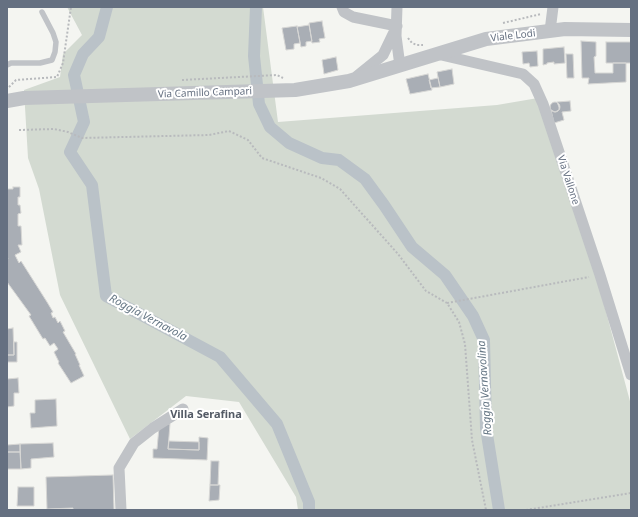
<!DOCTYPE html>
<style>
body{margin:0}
#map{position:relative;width:638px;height:517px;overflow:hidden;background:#f4f5f1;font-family:"Noto Sans",sans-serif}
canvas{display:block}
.frame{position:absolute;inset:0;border:8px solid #657081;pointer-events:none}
</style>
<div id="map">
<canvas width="638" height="517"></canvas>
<div class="frame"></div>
</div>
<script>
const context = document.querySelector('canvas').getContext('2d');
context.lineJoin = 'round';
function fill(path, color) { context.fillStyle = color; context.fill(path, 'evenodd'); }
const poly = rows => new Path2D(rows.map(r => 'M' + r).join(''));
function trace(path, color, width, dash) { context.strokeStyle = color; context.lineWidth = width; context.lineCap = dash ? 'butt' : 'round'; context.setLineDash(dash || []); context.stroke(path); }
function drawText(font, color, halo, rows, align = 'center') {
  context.font = font + ' "Noto Sans",sans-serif'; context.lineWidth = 4; context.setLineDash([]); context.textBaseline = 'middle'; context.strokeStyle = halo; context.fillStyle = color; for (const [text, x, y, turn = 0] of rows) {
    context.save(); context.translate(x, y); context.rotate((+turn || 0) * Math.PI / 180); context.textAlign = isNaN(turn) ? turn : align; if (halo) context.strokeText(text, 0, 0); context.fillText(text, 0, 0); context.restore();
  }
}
const green = poly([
 [67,7,263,7,278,122,497,105,538,98,598,282,631,405,631,510,298,510,296,497,239,402,186,396,130,439,60,295,39,189,28,158,24,90,60,77,63,54,82,35]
]);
const canal = poly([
 [107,7,99,37,83,54,74,75,84,122,70,152,92,185,106,296,220,357,277,424,309,502,309,510],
 [256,7,254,56,259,104,270,127,289,143,322,158,339,160,365,179,384,205,412,247,445,275,473,316,484,340,486,428,499,510]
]);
const building = poly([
 [322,21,325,38,319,39,320,42,312,43,309,23,322,21],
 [309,25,312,41,306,42,306,46,301,47,297,27,309,25],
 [297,26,300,43,294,44,294,49,286,50,282,28,297,26],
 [581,41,596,42,596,56,594,57,595,73,613,73,613,63,626,63,626,82,588,84,589,78,582,78,581,41],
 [606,42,631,42,631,63,606,63,606,42],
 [564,47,565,63,554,64,554,62,547,63,547,64,543,65,543,49,564,47],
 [537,51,538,66,530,67,529,63,523,64,522,52,537,51],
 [566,54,573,54,574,78,567,78,566,54],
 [336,57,338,70,324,74,322,60,336,57],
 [452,69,454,84,440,87,437,72,452,69],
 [428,74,432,90,410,94,406,79,428,74],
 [438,78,440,87,431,88,429,80,438,78],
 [570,101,571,111,562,112,564,120,554,123,551,110,555,112,559,110,559,107,557,102,570,101],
 '550 107a5 5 0 1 1 10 0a5 5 0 1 1-10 0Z',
 [13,187,20,187,20,197,18,197,18,205,20,205,21,213,18,214,18,226,21,226,22,245,18,245,21,252,15,255,19,263,21,261,47,302,53,312,51,313,53,318,55,317,58,323,60,321,65,331,63,332,76,354,75,354,80,365,79,365,84,376,71,383,58,363,59,362,54,352,58,349,54,343,50,346,45,338,43,339,29,316,31,315,7,282,7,259,8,259,7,257,7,189,13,189,13,187],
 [13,328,14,355,7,355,7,329,13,328],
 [14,342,17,342,17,362,7,362,7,355,14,355,14,342],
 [18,378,19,393,14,393,14,406,7,407,7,379,18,378],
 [56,399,57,426,31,428,30,413,35,413,35,400,56,399],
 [165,424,170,424,168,449,199,450,199,437,208,438,207,460,153,458,153,449,157,449,159,427,165,424],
 [169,441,199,442,199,450,168,449,169,441],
 [53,443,54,457,31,459,31,468,21,469,20,444,53,443],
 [20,444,20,452,7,452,7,445,20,444],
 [7,452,20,452,21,469,7,469,7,452],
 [211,461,219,461,218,485,210,485,211,461],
 [113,475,114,510,73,510,73,508,47,509,46,477,113,475],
 [210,485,220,485,219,500,209,501,210,485],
 [18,487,34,487,34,506,17,506,18,487]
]);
const path = poly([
 [503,23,541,14],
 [408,38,412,43,417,45,423,45],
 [182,80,277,75,283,78],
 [9,87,16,80,57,77,63,63,71,7],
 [19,130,54,129,68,132,82,138,209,135,229,131,248,140,262,158,321,178,340,189,398,254,426,291,447,303,459,322,465,344,472,440,486,510],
 [447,303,589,277],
 [526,510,631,493]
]);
const service = poly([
 [7,65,11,63,40,63,52,60,55,52,56,42,53,33,42,12]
]);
const minor = poly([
 [342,7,344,12,353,17,397,26],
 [397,7,396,36,400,66],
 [550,31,553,7],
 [437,54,523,74,534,84,543,104,600,275,631,375],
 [357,76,383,55,397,26],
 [121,510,119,468,134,443,153,428,183,409]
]);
const tertiary = poly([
 [7,101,24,98,295,90,349,81,486,39,565,29,631,30]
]);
const streetNames = [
 ["Viale Lodi",513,36,-7],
 ["Via Camillo Campari",205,93,-2],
 ["Via Vallone",568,180,72]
];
const waterNames = [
 ["Roggia Vernavola",148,318,28],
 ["Roggia Vernavolina",485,388,-94]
];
const neighbourhoodNames = [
 ["Villa Serafina",206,415]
];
fill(green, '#d3dad1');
trace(canal, '#bac2c8', 12);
fill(building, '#a9aeb5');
trace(building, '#d6d6d4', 1);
trace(path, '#b8babd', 2, [2, 2]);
trace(service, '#c0c3c7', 5.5);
trace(minor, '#c0c3c7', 11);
trace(tertiary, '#c0c3c7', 14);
drawText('10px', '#657081', '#fff', streetNames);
drawText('italic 11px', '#667785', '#fff', waterNames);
drawText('bold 11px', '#535a66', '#fff', neighbourhoodNames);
</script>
